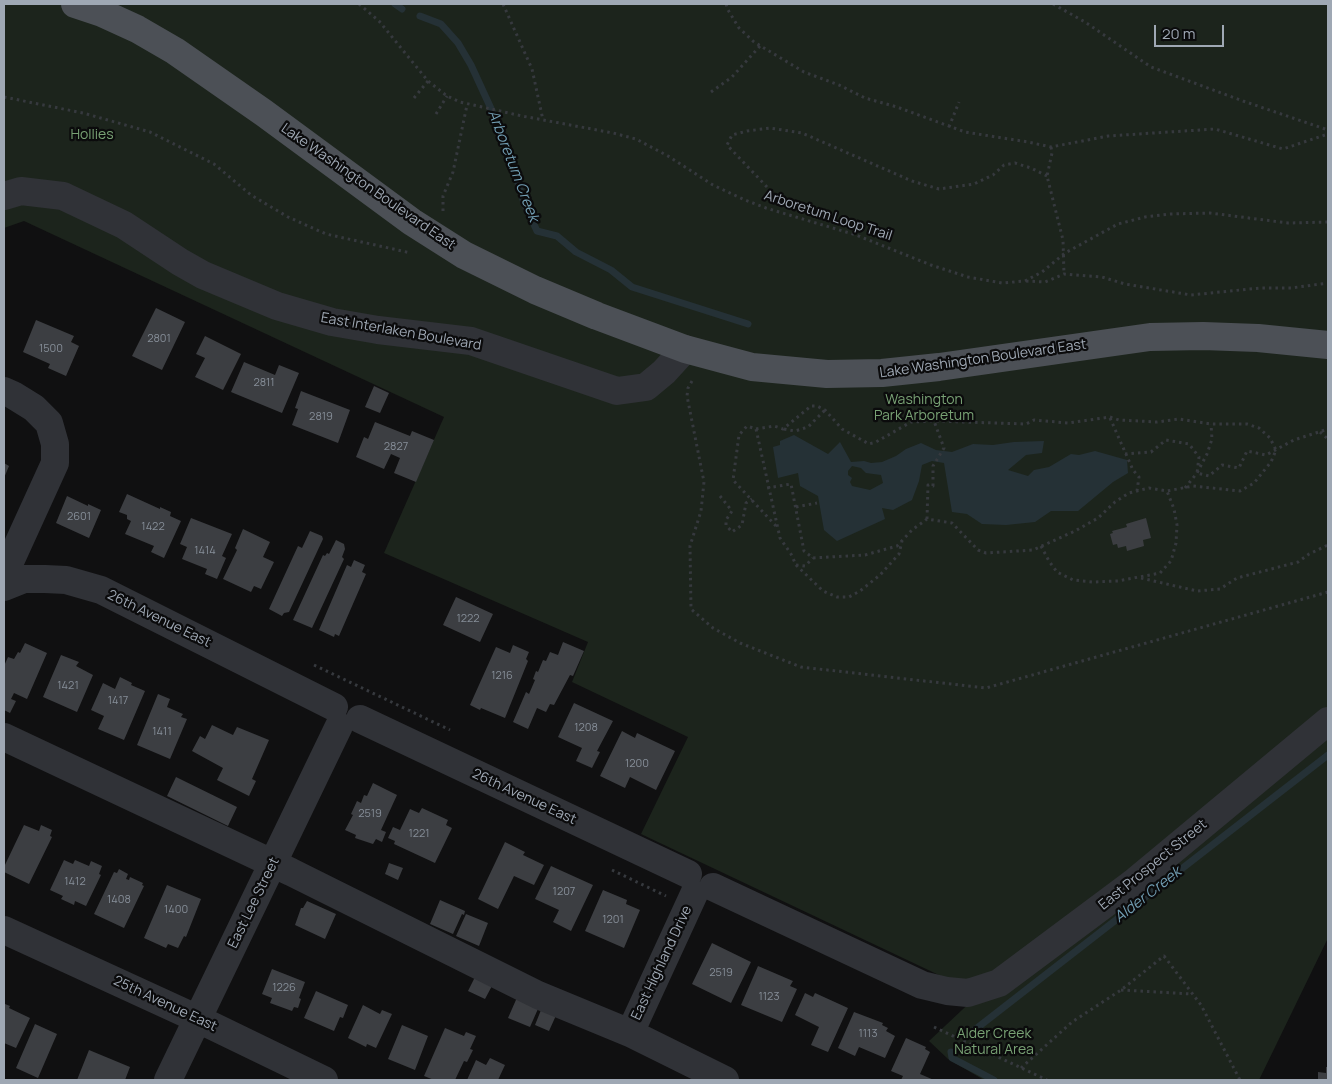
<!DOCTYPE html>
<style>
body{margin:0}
#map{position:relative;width:1332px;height:1084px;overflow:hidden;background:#101011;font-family:Manrope,sans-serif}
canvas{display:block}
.frame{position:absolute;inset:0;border:5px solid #9fa8b4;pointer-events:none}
.scale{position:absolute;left:1154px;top:25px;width:70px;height:22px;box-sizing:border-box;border:2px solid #9fa8b4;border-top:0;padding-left:6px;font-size:15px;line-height:18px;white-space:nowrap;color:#9fa8b4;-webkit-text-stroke:4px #0b0b0c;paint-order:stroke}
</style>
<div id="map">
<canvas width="1332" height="1084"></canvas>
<div class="frame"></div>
<div class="scale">20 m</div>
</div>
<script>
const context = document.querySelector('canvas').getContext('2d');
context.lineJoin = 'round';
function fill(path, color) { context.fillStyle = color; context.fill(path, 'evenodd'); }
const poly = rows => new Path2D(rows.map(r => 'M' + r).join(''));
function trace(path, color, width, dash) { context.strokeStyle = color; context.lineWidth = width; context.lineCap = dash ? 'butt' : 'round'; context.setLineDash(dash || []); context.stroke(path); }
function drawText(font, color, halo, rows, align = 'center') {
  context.font = font + ' Manrope,sans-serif'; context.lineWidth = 4.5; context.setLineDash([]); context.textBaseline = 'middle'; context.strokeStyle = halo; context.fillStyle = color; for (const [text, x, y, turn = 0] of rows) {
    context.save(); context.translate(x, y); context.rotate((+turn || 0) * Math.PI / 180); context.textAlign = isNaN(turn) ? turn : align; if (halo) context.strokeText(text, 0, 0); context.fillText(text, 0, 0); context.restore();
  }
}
const green = poly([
 [4,4,1328,4,1328,938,1259,1080,984,1080,948,1059,929,1041,979,994,641,834,688,737,572,682,588,642,384,553,444,417,24,221,4,228]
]);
const water = poly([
 [794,435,828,454,840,442,851,462,864,461,871,463,882,462,896,456,906,449,921,443,936,450,952,452,973,444,993,445,1014,442,1044,441,1042,453,1026,455,1008,470,1028,476,1034,470,1049,467,1071,454,1079,455,1095,451,1127,460,1128,473,1113,482,1078,511,1051,511,1035,522,1006,525,982,524,967,514,952,512,944,463,932,461,922,465,919,481,912,500,893,510,882,508,885,519,837,541,824,530,818,496,800,486,798,473,778,478,773,447,780,445,780,441],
 [852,466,861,468,866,473,881,475,883,483,870,490,852,486,850,482,852,478,848,475,848,471]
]);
const stream = poly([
 [395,4,402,9],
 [420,16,441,24,458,43,471,65,505,139,524,203,537,231,557,236,576,252,611,270,632,287,748,324],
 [968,1035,1328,755],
 [951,1052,952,1058,994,1080]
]);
const building = poly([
 [156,308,185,322,162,370,132,356],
 [36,320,74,336,71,342,79,346,66,376,48,368,50,364,23,352],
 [205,336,241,354,223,390,195,377,205,358,196,354],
 [244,362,275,375,279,365,299,373,282,413,231,392],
 [374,386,389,393,380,413,365,407],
 [301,391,350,410,338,443,292,425,298,409,295,408],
 [375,422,410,436,412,431,434,440,416,482,394,473,400,458,391,454,384,469,356,457,364,437,368,439],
 [4,463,9,466,4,478],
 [127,494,160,509,160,507,171,512,170,516,181,521,164,558,151,552,154,546,125,534,131,521,127,519,127,515,119,512],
 [67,496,88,506,88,504,101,510,89,538,56,523],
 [191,518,232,534,222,556,226,558,217,579,205,574,207,569,182,559,187,547,180,544],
 [1146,518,1151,538,1143,540,1144,546,1127,551,1126,546,1118,548,1117,544,1113,545,1110,534,1113,533,1112,531,1127,527,1126,524],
 [243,529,270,542,263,557,274,562,261,589,254,586,251,592,223,579,237,550,235,548],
 [310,531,322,536,323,539,289,612,284,613,282,616,269,609,298,546,302,548],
 [336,540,344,544,345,549,342,557,344,559,312,628,293,620,323,555,325,556,327,553,329,554],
 [354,560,365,565,362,572,366,574,339,636,335,634,334,637,319,630,347,565,351,567],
 [456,597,493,614,480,642,443,625],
 [563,642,584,651,573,676,570,675,554,705,550,704,546,712,537,708,528,729,513,722,526,692,529,694,535,680,533,679,536,671,538,672,543,660,546,661,550,652,558,655],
 [25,643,47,653,27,699,14,693,11,699,16,701,10,713,4,710,4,666,8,657,14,659,18,652,20,653],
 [513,645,529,652,526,659,528,661,505,718,481,708,480,710,470,705,496,647,510,653],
 [61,655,79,662,76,666,93,675,77,712,43,697],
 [120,677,132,683,131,685,145,691,124,740,98,729,104,716,91,710,103,683,115,689],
 [158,694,170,699,167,707,183,714,181,717,187,719,170,759,137,745],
 [574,703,613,721,597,751,600,752,592,768,576,761,582,748,558,737],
 [212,725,233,735,237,727,269,740,252,779,256,781,249,796,217,780,223,768,192,751,200,736,205,739],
 [622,731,635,738,637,733,675,751,656,790,630,777,625,788,600,776],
 [176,777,237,807,228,826,167,796],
 [373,783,397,795,381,830,386,832,382,842,376,839,373,844,355,838,356,835,345,830,353,815,351,814,357,801,361,803,364,795,367,796],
 [422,808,448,820,446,825,452,828,435,863,394,844,395,841,388,838,393,827,400,830,410,809,419,813],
 [24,825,39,831,41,825,52,830,50,836,52,837,29,884,4,872,4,867],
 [505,842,525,852,523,855,544,865,534,885,514,876,498,909,478,899],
 [64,860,73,864,75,860,89,866,91,861,102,866,99,874,101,875,86,906,75,901,74,905,61,899,63,896,50,890],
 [389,863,403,868,398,880,385,874],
 [551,866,593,885,571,931,553,922,559,910,535,899],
 [119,869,128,874,126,879,129,880,130,877,143,883,142,885,144,886,124,928,94,914,114,872,117,873],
 [167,885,201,899,186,937,184,936,178,948,168,944,166,948,144,938],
 [603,890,627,900,626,904,640,910,624,948,585,931],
 [440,900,465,911,464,915,462,914,453,934,430,924],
 [307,901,336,914,325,939,295,925,301,908,303,908],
 [466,914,488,923,479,946,456,936],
 [712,943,751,962,731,1003,692,984],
 [758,966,793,981,790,986,797,989,782,1022,741,1005],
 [272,969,305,982,299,998,301,999,298,1008,294,1007,292,1011,270,1003,272,998,262,994],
 [476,975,493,984,485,999,468,991],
 [316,991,348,1005,343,1018,340,1017,334,1031,304,1018],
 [519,993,541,1002,530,1027,508,1018],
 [805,993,813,997,815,993,848,1008,828,1052,811,1045,819,1027,795,1015],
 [5,1004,10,1006,9,1008,30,1018,16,1048,4,1043],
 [363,1005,380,1014,382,1010,392,1014,376,1048,367,1044,366,1047,348,1038],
 [543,1005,558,1011,549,1031,535,1025],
 [854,1012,883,1023,882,1025,888,1028,886,1031,895,1036,885,1058,859,1047,855,1056,838,1048],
 [35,1024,57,1034,38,1078,16,1068],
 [402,1025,428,1036,415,1070,388,1059],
 [445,1028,464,1036,466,1032,476,1036,470,1049,473,1050,467,1062,464,1061,455,1080,434,1080,424,1076],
 [906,1038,926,1047,925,1049,930,1052,920,1074,934,1080,901,1080,903,1076,891,1071],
 [89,1050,130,1067,125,1080,77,1080],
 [490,1058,505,1065,498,1080,467,1080,476,1060,486,1065],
 [1326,1067,1328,1067,1328,1080,1318,1080,1318,1072,1326,1073]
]);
const path = poly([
 [359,4,379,21,428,81,447,96,460,102,522,116,613,133,636,139,668,156,713,185,745,200,766,208,856,235,931,265,968,277,1002,283,1025,281,1042,272,1065,253,1118,224,1145,217,1170,214,1210,213,1288,223,1328,222],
 [503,4,532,69,543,120],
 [726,4,728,10,739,28,754,42,804,72,839,85,865,98,897,107,965,132,1028,142,1051,147,1108,136,1215,129,1283,149,1328,134],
 [1053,4,1085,22,1151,67,1243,101,1328,130],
 [711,92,732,77,760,46],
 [4,97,83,113,150,132,214,164,251,195,288,217,326,234,411,253],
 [414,98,428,81],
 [436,114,447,96],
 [949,127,959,102],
 [1051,147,1052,153,1047,176,1063,240,1064,274],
 [767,187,727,145,732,135,747,131,770,128,802,133,912,181,939,189,974,184,993,175,1004,165,1015,163,1031,168,1047,176],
 [443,211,443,196,453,172,467,105],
 [1026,281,1045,282,1064,274,1102,277,1125,284,1191,295,1260,288,1291,288,1328,283],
 [692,381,688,388,687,396,704,482,701,511,690,546,691,609,713,628,740,643,801,667,986,688,1328,592],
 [1110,418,1133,470,1139,477,1137,491],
 [756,429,774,426,783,429,811,406,817,406,825,410,842,429,869,444,876,442,911,422,934,421,1026,424,1034,420,1068,423,1110,417,1119,420,1157,422,1179,419,1211,424,1247,424,1259,428,1270,438,1276,450,1271,462,1254,483,1240,491,1193,486,1167,491,1149,488,1129,493,1115,502,1098,518,1075,531,1033,550,986,553,978,550,952,523,927,519,912,530,897,546,865,555,813,558,804,551,791,484,767,488],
 [784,429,795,431,808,427,825,410],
 [1320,432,1328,439],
 [1125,454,1151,452,1166,440,1189,444,1199,457,1197,473,1209,476,1222,465,1239,468,1247,451,1266,455,1294,440,1328,429],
 [1185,488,1197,473,1207,454,1212,439,1211,424],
 [720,496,732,511,726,520,726,525,732,532,742,525,746,503,752,499],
 [796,507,817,503],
 [927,519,928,485,933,486,933,466,944,448,934,421],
 [776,526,733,480,739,435,747,426,756,429,780,538,791,554,796,565,805,566,813,558],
 [1041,546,1049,561,1057,572,1073,580,1093,582,1118,581,1160,573,1171,561,1176,543,1177,525,1174,509,1167,491],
 [796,565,823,591,837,597,849,597,860,591,880,575,899,554,902,541],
 [1141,578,1197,591,1220,589,1237,578,1298,562,1309,554,1328,545],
 [314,665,450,730],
 [612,870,666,896],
 [1121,990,1192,994],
 [934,1027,1047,1080],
 [1021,1068,1072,1022,1121,990,1164,956,1201,1005,1240,1080]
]);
const minor = poly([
 [4,196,21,191,63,196,124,225,180,262,203,275,277,306,332,322,378,330,471,341,617,391,646,387,664,372,685,349],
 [4,391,13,395,34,408,49,423,55,444,55,463,4,575],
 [4,587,24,579,45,579,66,580,101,590,334,707],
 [360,719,688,874],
 [4,737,291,872,538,995,630,1033,725,1080],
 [713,887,922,985,947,991,968,993,999,983,1133,883,1328,721],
 [4,930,198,1019,324,1080],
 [630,1033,694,894],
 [168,1080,339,726]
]);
const major = poly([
 [75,4,102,13,137,29,175,51,264,113,412,222,464,255,535,290,597,316,685,349,752,367,827,374,882,373,939,367,1150,337,1203,336,1258,338,1328,345]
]);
const numberNames = [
 ["2801",159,339],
 ["1500",51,349],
 ["2811",264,383],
 ["2819",321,417],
 ["2827",396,447],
 ["2601",79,517],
 ["1422",153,527],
 ["1414",205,551],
 ["1222",468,619],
 ["1216",502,676],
 ["1421",68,686],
 ["1417",118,701],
 ["1208",586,728],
 ["1411",162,732],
 ["1200",637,764],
 ["2519",370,814],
 ["1221",419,834],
 ["1412",75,882],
 ["1207",564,892],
 ["1408",119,900],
 ["1400",176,910],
 ["1201",613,920],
 ["2519",721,973],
 ["1226",284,988],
 ["1123",769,997],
 ["1113",868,1034]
];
const parkNames = [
 ["Hollies",92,135],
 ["Washington",924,400],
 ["Park Arboretum",924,416],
 ["Alder Creek",994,1034],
 ["Natural Area",994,1050]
];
const streetNames = [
 ["Lake Washington Boulevard East",368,187,35],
 ["Arboretum Loop Trail",828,216,18],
 ["East Interlaken Boulevard",401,332,10],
 ["Lake Washington Boulevard East",983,359,-8],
 ["26th Avenue East",159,619,26],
 ["26th Avenue East",524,797,25],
 ["East Prospect Street",1153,865,-39],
 ["East Lee Street",254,903,-64],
 ["East Highland Drive",662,963,-65],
 ["25th Avenue East",165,1004,25]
];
const waterNames = [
 ["Arboretum Creek",513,166,69],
 ["Alder Creek",1148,895,-38]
];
fill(green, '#1c241c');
fill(water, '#253136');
trace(stream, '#253136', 7);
fill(building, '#3c3e42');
trace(path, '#36393e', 3, [2.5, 4]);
trace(minor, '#303237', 28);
trace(major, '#4c5056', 28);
drawText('11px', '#868e98', null, numberNames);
drawText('14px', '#78a174', '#0b0b0c', parkNames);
drawText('14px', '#9fa8b4', '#0b0b0c', streetNames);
drawText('italic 15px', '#729eb3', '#0b0b0c', waterNames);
</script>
